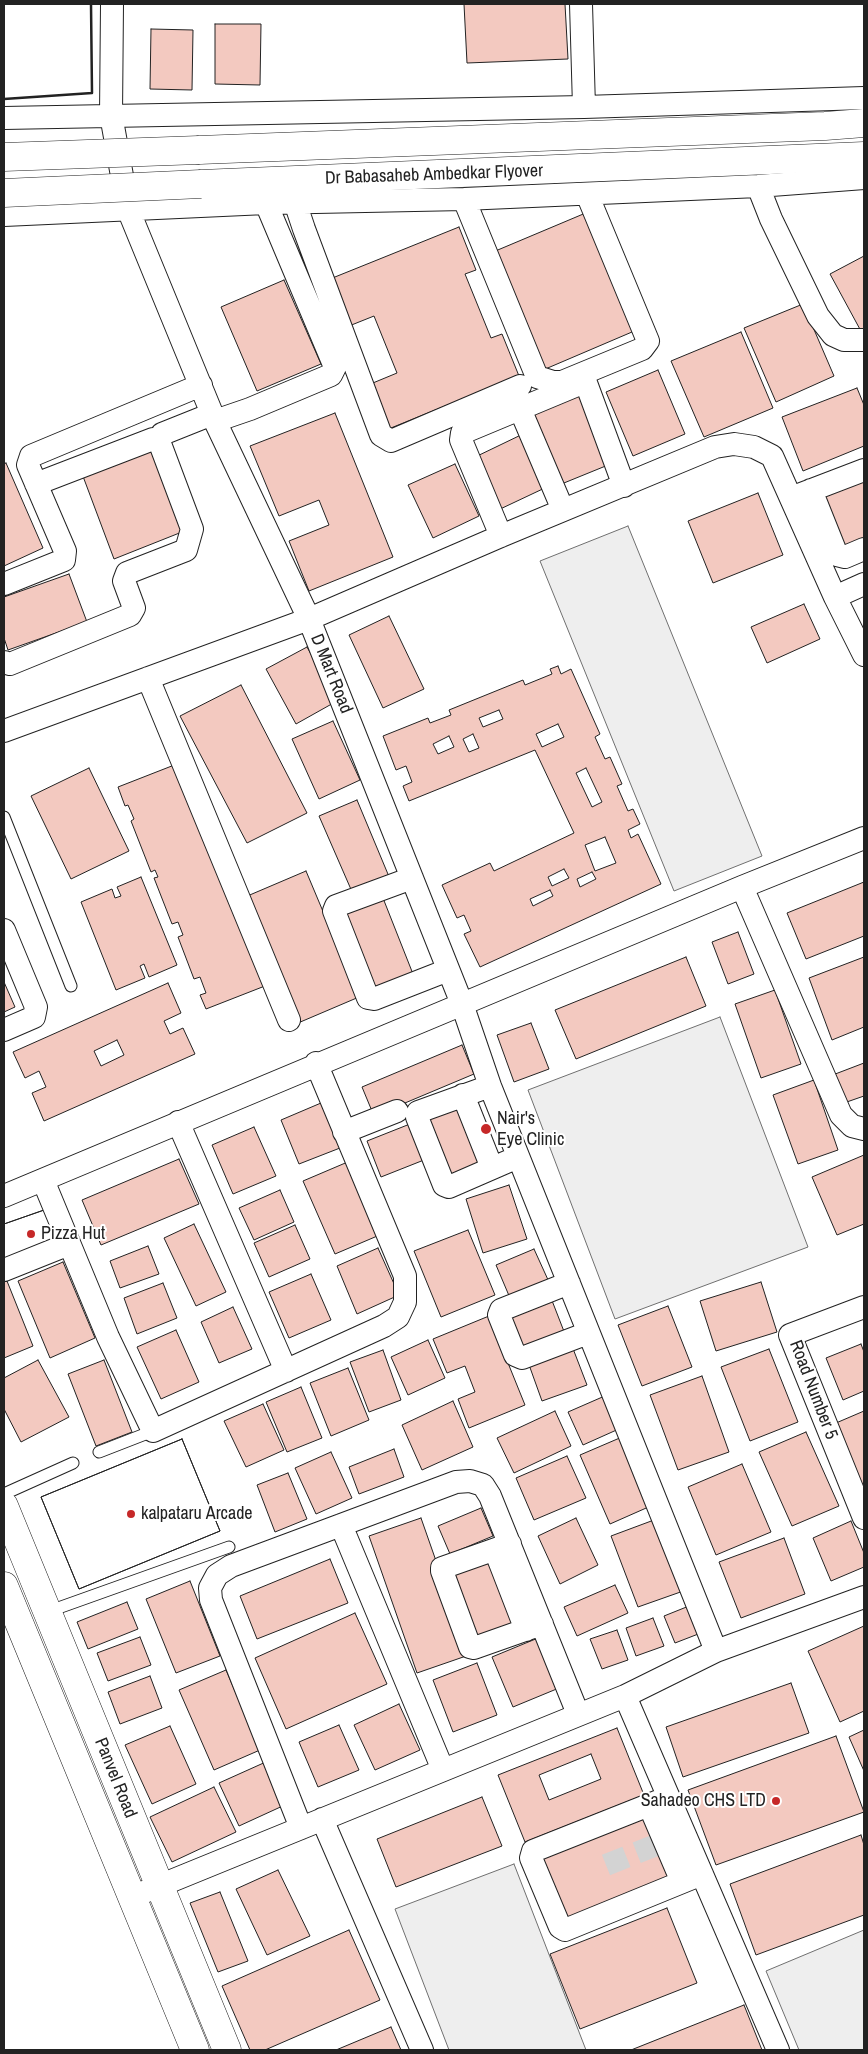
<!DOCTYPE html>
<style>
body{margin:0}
#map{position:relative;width:868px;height:2054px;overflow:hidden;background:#fff;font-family:"Archivo Narrow",sans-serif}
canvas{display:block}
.frame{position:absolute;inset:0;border:5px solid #222;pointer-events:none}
</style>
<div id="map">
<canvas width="868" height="2054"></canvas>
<div class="frame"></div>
</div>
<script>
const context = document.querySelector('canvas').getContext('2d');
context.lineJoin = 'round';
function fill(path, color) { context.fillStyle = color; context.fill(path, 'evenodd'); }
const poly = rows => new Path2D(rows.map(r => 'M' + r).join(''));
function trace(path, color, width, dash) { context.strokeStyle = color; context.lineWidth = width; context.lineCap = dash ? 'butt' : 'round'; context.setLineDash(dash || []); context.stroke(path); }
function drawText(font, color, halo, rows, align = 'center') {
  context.font = font + ' "Archivo Narrow",sans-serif'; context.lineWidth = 4; context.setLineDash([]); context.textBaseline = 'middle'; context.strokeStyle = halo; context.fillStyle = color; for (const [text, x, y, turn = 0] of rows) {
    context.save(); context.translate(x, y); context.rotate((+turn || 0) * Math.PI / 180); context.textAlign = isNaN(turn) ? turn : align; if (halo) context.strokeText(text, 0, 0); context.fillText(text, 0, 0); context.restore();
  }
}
const green = poly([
 [628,526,762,856,674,891,540,561,628,526],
 [720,1017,808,1247,615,1319,528,1090,720,1017],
 [514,1864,586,2050,449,2050,395,1909,514,1864],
 [864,1930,864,2050,799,2050,766,1971,864,1930]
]);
const building = poly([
 [464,4,565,4,568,59,467,63,464,4],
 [215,24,261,24,260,85,215,84,215,24],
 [151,29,193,30,192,90,150,89,151,29],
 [588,212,639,329,543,370,493,252,588,212],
 [459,227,476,270,465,274,491,338,502,334,519,376,386,430,368,385,397,373,374,316,344,328,325,281,459,227],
 [864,256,864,332,862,333,830,274,864,256],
 [284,280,321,364,257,391,221,307,284,280],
 [803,304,834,376,776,402,744,328,803,304],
 [741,332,773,408,704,437,671,361,741,332],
 [658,370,685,434,633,456,606,392,658,370],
 [583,388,613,463,559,485,526,411,583,388],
 [857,388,864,405,864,446,803,471,782,417,857,388],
 [335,413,393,557,309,591,289,541,329,525,319,500,279,516,250,446,335,413],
 [525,433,549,486,496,511,471,459,525,433],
 [154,444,187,530,114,559,81,471,154,444],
 [6,463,43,548,4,566,4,464,6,463],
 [455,464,479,516,433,538,408,485,455,464],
 [864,478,864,542,841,551,817,498,864,478],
 [758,493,783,555,713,583,688,521,758,493],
 [69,574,87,622,8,650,4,638,4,597,69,574],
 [804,604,820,639,767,663,751,627,804,604],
 [389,616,424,689,383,708,349,635,389,616],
 [307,647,337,701,296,724,266,669,307,647],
 [558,666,561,674,571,669,600,734,595,737,605,759,610,757,622,784,617,786,628,811,633,809,640,824,628,830,631,838,638,834,661,884,480,967,464,934,471,931,464,915,457,918,442,885,490,863,494,871,574,833,535,750,409,801,403,786,412,782,406,766,396,770,383,736,428,718,430,723,451,715,449,710,523,680,525,685,552,674,550,669,558,666],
 [499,710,503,719,483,727,479,718,499,710],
 [558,724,564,737,542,747,536,734,558,724],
 [473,734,479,748,469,752,463,739,473,734],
 [449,736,454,747,438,754,433,744,449,736],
 [586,768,602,802,592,807,576,773,586,768],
 [605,837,616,863,595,871,585,845,605,837],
 [564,869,569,878,552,886,548,877,564,869],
 [592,872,596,879,580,887,577,879,592,872],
 [550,890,553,896,533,906,530,899,550,890],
 [241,685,307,813,247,843,180,716,241,685],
 [333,721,360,780,319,799,292,739,333,721],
 [182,762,270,984,206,1009,200,995,206,993,200,977,194,979,178,937,183,935,178,922,172,924,154,878,158,877,155,870,151,872,131,821,134,819,128,805,125,806,118,787,182,762],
 [89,768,129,851,71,879,31,796,89,768],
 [357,800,390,879,353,894,319,816,357,800],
 [306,871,359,997,298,1023,245,897,306,871],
 [141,877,177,965,149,977,144,964,140,966,145,978,116,990,81,902,112,889,115,898,121,896,117,887,141,877],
 [864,882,864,936,806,959,787,913,864,882],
 [381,893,413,974,370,991,338,910,381,893],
 [738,932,754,974,728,984,712,942,738,932],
 [686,957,706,1006,576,1059,555,1010,686,957],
 [864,957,864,1027,832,1040,809,978,864,957],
 [4,982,15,1007,4,1012,4,982],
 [168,983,181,1013,164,1021,170,1034,183,1028,195,1054,44,1121,32,1093,46,1087,39,1071,25,1078,13,1052,168,983],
 [117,1040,124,1055,101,1066,94,1051,117,1040],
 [775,990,801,1064,761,1078,735,1004,775,990],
 [531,1023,549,1069,514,1082,497,1035,531,1023],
 [462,1045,474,1074,374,1116,362,1087,462,1045],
 [864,1063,864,1096,841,1104,830,1076,864,1063],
 [814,1080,838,1150,798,1164,773,1095,814,1080],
 [461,1100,486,1164,449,1183,422,1115,461,1100],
 [321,1103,340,1148,299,1164,281,1120,321,1103],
 [415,1122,429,1158,381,1177,367,1141,415,1122],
 [254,1127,276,1176,233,1194,212,1145,254,1127],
 [864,1155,864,1224,837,1235,812,1177,864,1155],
 [179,1159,199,1204,101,1245,82,1200,179,1159],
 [350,1161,382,1234,335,1254,303,1181,350,1161],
 [509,1185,527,1239,483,1253,466,1199,509,1185],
 [280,1190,294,1222,254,1240,239,1208,280,1190],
 [47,1209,63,1244,4,1266,4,1224,47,1209],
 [47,1209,63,1244,4,1266,4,1224,47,1209],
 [194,1224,226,1292,196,1306,164,1238,194,1224],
 [295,1225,310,1259,269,1277,254,1243,295,1225],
 [468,1230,495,1295,441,1317,414,1251,468,1230],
 [148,1246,159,1274,120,1288,110,1261,148,1246],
 [378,1248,399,1295,357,1314,337,1266,378,1248],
 [534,1249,549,1282,510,1298,496,1265,534,1249],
 [63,1262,95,1338,50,1358,18,1281,63,1262],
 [311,1274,331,1320,289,1338,269,1292,311,1274],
 [7,1281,33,1346,4,1358,4,1282,7,1281],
 [761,1282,777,1332,716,1351,700,1301,761,1282],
 [163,1283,177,1318,137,1334,124,1298,163,1283],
 [551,1298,565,1334,519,1353,504,1317,551,1298],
 [668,1306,692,1367,642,1386,618,1325,668,1306],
 [233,1307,252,1349,219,1363,201,1322,233,1307],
 [489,1316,525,1405,469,1428,458,1399,475,1392,465,1366,447,1373,433,1339,489,1316],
 [176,1330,199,1382,161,1399,137,1347,176,1330],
 [428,1340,445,1378,408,1395,391,1357,428,1340],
 [861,1344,864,1352,864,1391,843,1400,826,1358,861,1344],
 [572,1346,587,1385,542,1401,528,1362,572,1346],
 [769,1349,798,1422,750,1441,721,1367,769,1349],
 [383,1350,401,1400,369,1412,350,1362,383,1350],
 [38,1360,69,1417,21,1442,4,1409,4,1378,38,1360],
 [104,1360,132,1432,96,1446,68,1374,104,1360],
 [348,1368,369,1420,331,1436,310,1383,348,1368],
 [702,1376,729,1452,678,1470,650,1395,702,1376],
 [301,1387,322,1438,287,1452,266,1402,301,1387],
 [607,1395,621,1428,583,1445,568,1412,607,1395],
 [453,1401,473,1447,422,1470,402,1425,453,1401],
 [263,1404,284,1450,246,1467,224,1421,263,1404],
 [555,1411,571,1446,514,1473,497,1438,555,1411],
 [864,1411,864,1491,829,1426,864,1411],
 [806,1432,839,1506,792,1526,759,1452,806,1432],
 [622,1437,653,1505,610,1524,580,1455,622,1437],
 [182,1439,220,1531,79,1589,41,1497,182,1439],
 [182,1439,220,1531,79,1589,41,1497,182,1439],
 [394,1449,404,1477,359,1494,349,1467,394,1449],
 [331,1452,352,1498,316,1514,295,1468,331,1452],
 [567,1456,586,1498,534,1520,516,1478,567,1456],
 [742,1464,771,1532,716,1555,688,1487,742,1464],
 [288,1473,307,1519,275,1532,257,1485,288,1473],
 [481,1508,493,1536,450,1554,438,1526,481,1508],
 [662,1517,689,1589,638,1607,611,1536,662,1517],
 [421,1518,469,1655,417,1673,369,1536,421,1518],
 [576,1518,598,1565,560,1584,538,1536,576,1518],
 [851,1521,864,1553,864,1567,831,1581,813,1538,851,1521],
 [784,1538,805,1594,741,1618,719,1562,784,1538],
 [492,1554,521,1629,474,1646,445,1571,492,1554],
 [330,1559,348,1603,257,1639,240,1596,330,1559],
 [190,1581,220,1656,176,1673,146,1599,190,1581],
 [615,1585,628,1613,577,1636,564,1607,615,1585],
 [127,1602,138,1629,88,1649,77,1622,127,1602],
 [694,1604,706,1631,675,1643,664,1616,694,1604],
 [355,1613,387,1684,286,1729,255,1658,355,1613],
 [653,1618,664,1646,636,1656,626,1628,653,1618],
 [864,1626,864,1711,840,1722,808,1651,864,1626],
 [617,1630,628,1660,602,1669,590,1639,617,1630],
 [140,1637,151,1665,108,1681,97,1653,140,1637],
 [538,1638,559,1688,513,1707,492,1657,538,1638],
 [477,1663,497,1715,453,1732,433,1680,477,1663],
 [226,1670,260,1750,214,1770,179,1690,226,1670],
 [150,1676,162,1708,120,1724,108,1692,150,1676],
 [791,1683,809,1733,683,1777,666,1727,791,1683],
 [399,1704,420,1750,375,1770,354,1725,399,1704],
 [339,1725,359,1770,318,1787,299,1742,339,1725],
 [170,1726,196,1784,152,1804,125,1745,170,1726],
 [617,1728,644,1795,525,1842,498,1775,617,1728],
 [591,1754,601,1779,549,1800,539,1775,591,1754],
 [864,1730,864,1771,849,1737,864,1730],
 [836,1736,864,1812,716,1865,688,1790,836,1736],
 [268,1761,287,1804,239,1826,219,1783,268,1761],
 [214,1787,236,1832,172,1862,150,1817,214,1787],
 [482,1797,502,1846,396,1887,377,1839,482,1797],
 [650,1811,680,1879,565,1923,536,1854,650,1811],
 [861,1835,864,1845,864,1915,756,1955,730,1884,861,1835],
 [278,1870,310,1936,267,1955,236,1889,278,1870],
 [220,1892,248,1961,218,1972,190,1903,220,1892],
 [667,1908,697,1983,580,2029,550,1954,667,1908],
 [349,1930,380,2000,265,2050,250,2050,222,1986,349,1930],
 [744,2005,762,2050,631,2050,744,2005],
 [391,2027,401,2050,336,2050,391,2027]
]);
const streetTunnel = poly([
 [606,1865,664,1842]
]);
const lane = poly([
 [4,817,71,986],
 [99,1452,153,1431],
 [4,1494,73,1463],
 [47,1612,229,1547]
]);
const street = poly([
 [112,4,111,115,128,209,215,421,309,619,462,1004,490,1086,716,1651],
 [581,4,584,107],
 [4,118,584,107,864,98],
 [758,186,771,219,818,316,833,335,844,340,864,340],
 [464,199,537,377,553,382,562,382,642,349,648,341,587,194],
 [295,202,304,229,381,435,391,441,520,386],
 [4,215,266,203,464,199,758,186,864,178],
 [520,409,563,510],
 [215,421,250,409,331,375,335,367,266,203],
 [162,434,212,414],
 [811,490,837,555,845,557,864,549],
 [796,496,864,470],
 [501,536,461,440,462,433,582,383,586,383,624,486],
 [4,584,64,560,65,551,28,465,31,456,201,385],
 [864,584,835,597,864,655],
 [4,662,10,664,130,615,134,608,124,581,127,573,186,550,192,529,159,441,153,439,36,484],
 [148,678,289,1020],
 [4,731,309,619,501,536,715,447,734,444,754,447,772,456,835,597],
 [412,878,336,906,334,911,368,998,374,999,448,970],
 [742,887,841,1115,852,1126,864,1129],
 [4,930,36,1007,34,1017,4,1030],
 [490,1086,418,1112,417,1117,444,1185,449,1187,518,1157],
 [463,1095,492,1168],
 [178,1122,286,1371],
 [344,1132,397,1111],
 [43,1180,108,1337,153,1431,384,1326,398,1317,405,1302,405,1276,316,1063],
 [4,1196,742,887,864,838],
 [4,1270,69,1244],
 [569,1283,501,1310,499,1315,515,1355,522,1358,588,1333],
 [864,1307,790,1335,864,1518],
 [510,1544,442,1568,442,1571,470,1647,474,1648,542,1624],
 [495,1550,526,1630],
 [625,1696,778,2050],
 [443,1770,341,1525,456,1482,470,1481,483,1485,490,1496,578,1714],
 [669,1797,533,1851,531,1858,560,1927,565,1930,702,1874],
 [649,1805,682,1882],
 [322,1819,422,2050],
 [301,1828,211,1600,210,1588,217,1575,231,1566,341,1525],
 [132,1897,625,1696,716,1651,864,1597]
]);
const secondary = poly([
 [199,150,825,126,864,123],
 [201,184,864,156],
 [4,1506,227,2050],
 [4,1586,195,2050]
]);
const secondaryBridge = poly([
 [4,157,199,150],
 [4,193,201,184]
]);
const wall = poly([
 [4,99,92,93,91,4]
]);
const markers = [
 [486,1129,6,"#c62828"],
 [31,1234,5,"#c62828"],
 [131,1514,5,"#c62828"],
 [776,1801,5,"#c62828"]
];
const streetNames = [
 ["Dr Babasaheb Ambedkar Flyover",434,175,-2],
 ["D Mart Road",331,674,68],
 ["Road Number 5",813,1390,69],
 ["Panvel Road",115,1778,68]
];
const poiNames = [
 ["Nair's",497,1119],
 ["Eye Clinic",497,1140],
 ["Pizza Hut",41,1234],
 ["kalpataru Arcade",141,1514],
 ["Sahadeo CHS LTD",766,1801,"right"]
];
fill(green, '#eee');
trace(green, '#6f6f6f', 1);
fill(building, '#f3c9c0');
trace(building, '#222', 1);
trace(streetTunnel, '#d3d3d3', 22, [22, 11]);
trace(lane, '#222', 13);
trace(street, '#222', 24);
trace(secondary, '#222', 29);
trace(lane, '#fff', 11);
trace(street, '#fff', 22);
trace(secondary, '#fff', 28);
trace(secondaryBridge, '#222', 29, []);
trace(secondaryBridge, '#fff', 28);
trace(wall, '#222', 2.5);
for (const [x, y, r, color] of markers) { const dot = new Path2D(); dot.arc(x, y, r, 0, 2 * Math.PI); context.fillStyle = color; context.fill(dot); trace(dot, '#fff', 2); }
drawText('18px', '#222', '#fff', streetNames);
drawText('18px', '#222', '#fff', poiNames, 'left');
</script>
